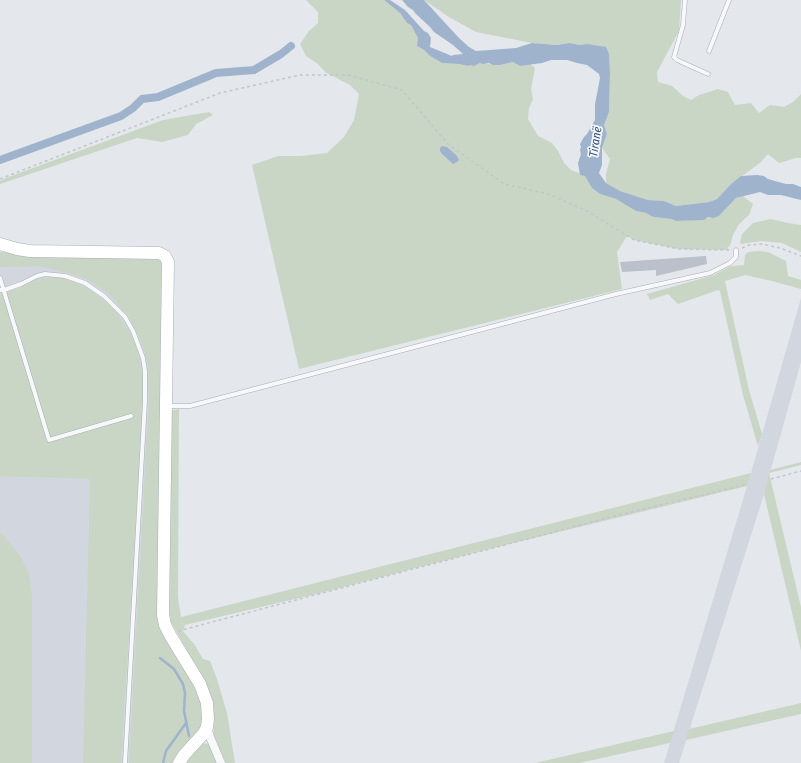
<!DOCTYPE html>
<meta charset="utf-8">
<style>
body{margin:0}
canvas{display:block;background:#e4e7ec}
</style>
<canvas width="801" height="763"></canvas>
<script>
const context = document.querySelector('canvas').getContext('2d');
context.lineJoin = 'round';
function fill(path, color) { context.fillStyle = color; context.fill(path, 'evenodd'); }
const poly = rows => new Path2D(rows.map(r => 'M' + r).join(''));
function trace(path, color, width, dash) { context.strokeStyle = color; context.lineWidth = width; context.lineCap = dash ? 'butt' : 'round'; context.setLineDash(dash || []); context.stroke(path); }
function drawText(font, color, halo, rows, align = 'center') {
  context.font = font + ' "Fira Sans Condensed",sans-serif'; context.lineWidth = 3.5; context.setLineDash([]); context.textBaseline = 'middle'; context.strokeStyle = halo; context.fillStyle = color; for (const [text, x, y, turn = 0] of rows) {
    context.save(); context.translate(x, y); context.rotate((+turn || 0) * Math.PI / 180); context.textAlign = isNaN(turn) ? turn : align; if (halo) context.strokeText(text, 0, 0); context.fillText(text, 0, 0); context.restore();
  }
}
const built = poly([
 [0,256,160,259,152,763,0,763],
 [801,298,801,362,764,494,679,763,664,763,751,473]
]);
const green = poly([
 [306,0,384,0,400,13,407,23,411,24,418,38,418,46,424,50,430,56,442,63,459,64,468,66,470,64,474,66,480,63,500,65,513,62,520,66,530,64,535,68,531,89,533,99,529,108,528,119,538,136,552,143,558,151,564,163,571,170,585,175,592,188,600,194,616,199,636,211,646,213,653,217,671,219,676,221,696,220,719,216,736,198,743,196,753,204,749,215,739,224,733,235,730,246,727,248,730,250,679,249,634,240,627,236,617,252,622,289,299,369,252,165,278,156,301,156,327,153,344,137,354,120,359,94,350,85,325,72,318,64,306,56,300,44,309,31,318,23,318,12],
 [424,0,681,0,679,31,657,72,658,82,672,86,683,96,691,100,699,95,718,89,728,92,735,105,751,103,759,113,770,105,784,107,793,102,801,94,801,158,796,158,779,163,768,154,760,163,731,184,717,199,709,202,676,206,664,201,648,200,620,191,606,183,606,174,610,159,602,148,607,134,604,125,609,112,610,73,609,54,587,44,580,45,569,43,557,45,532,43,476,32,449,17],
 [209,112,213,115,196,124,188,135,162,142,137,138,0,184,0,181,6,178,163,120],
 [771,219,788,223,801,225,801,252,782,243,761,241,742,244,740,243,742,234,753,223],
 [758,251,768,252,786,261,788,276,801,280,801,289,772,281,745,275,725,281,749,390,762,434,758,446,743,395,720,291,718,290,678,304,668,294,650,300,647,294,714,275,731,266,744,265,745,255,748,252],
 [0,252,162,259,158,607,191,671,203,710,201,729,173,763,129,763,149,398,148,365,142,344,129,317,110,295,99,287,84,278,56,270,38,266,0,267],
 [47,277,64,278,81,284,96,294,111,306,117,313,131,334,139,354,140,362,143,379,143,400,121,763,83,763,90,479,0,476,0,294,17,289,36,280],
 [179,409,178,598,181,617,751,473,747,486,485,550,316,594,185,625,183,631,194,644,203,659,210,661,217,679,227,713,235,763,226,763,214,735,213,718,207,686,171,622,168,602,170,411],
 [801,462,801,465,769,473,801,607,801,651,764,494,770,470],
 [0,534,4,536,21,557,29,575,32,597,32,763,0,763],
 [801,703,801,714,686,740,689,729],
 [674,731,670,743,579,763,535,763],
 [202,743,209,744,217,763,182,763]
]);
const water = poly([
 [384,0,390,0,405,10,424,31,428,33,431,38,430,47,452,56,453,55,463,54,453,45,434,32,430,27,415,13,413,10,408,7,402,0,424,0,459,38,469,47,476,51,516,48,532,43,557,45,569,43,580,45,587,44,606,47,609,54,610,73,609,112,604,125,607,134,602,148,602,165,599,173,606,183,620,191,648,200,664,201,676,206,709,202,717,199,731,184,741,176,757,175,764,176,768,179,786,184,793,184,801,187,801,200,781,195,768,195,760,192,736,198,719,216,713,218,708,217,704,220,676,221,671,219,653,217,646,213,636,211,616,199,600,194,592,188,585,176,580,175,578,163,581,154,580,150,581,147,580,144,584,137,587,134,595,120,595,104,600,78,599,74,587,65,577,63,567,60,551,60,542,63,520,66,513,62,500,65,493,65,489,63,483,64,480,63,474,66,470,65,468,66,459,64,442,63,430,56,424,50,417,46,418,38,411,25,407,23,400,13],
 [442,146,447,147,457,156,459,160,457,162,453,164,442,154,440,151,440,148]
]);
const stream = poly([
 [160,658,174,669,183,684,185,693,184,711,189,736],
 [163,763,166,751,186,723]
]);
const canal = poly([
 [0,160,121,116,133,108,142,99,158,97,216,73,254,70,281,54,291,46]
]);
const building = poly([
 [706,256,707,264,656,276,656,270,622,272,620,262]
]);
const path = poly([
 [0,179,220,93,300,75,348,75,402,90,448,144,504,184,548,194,587,211,634,240,679,249,730,250],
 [742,248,749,245,762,244,780,248,801,256],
 [771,479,801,471],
 [178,631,607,518,748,484]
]);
const lane = poly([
 [685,0,683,25,674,57,677,60,708,74],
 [709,51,729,0],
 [0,278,49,440,131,416],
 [0,290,4,290,21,284,37,276,45,274,65,276,85,283,104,296,125,317,133,331,143,358,145,371,145,401,125,763],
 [166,406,190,406,616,294,710,273,730,263,736,257,736,250]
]);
const street = poly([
 [207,727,210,737,221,763]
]);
const secondary = poly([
 [0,244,17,249,30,251,159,253,165,256,168,262,163,615,165,625,170,635,200,684,207,703,208,719,207,727,204,733,184,755,179,763]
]);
const waterNames = [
 ["Tiranë",596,142,-81]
];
fill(built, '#d2d6de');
fill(green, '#c9d6c5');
fill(water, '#9fb4cc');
trace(stream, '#9fb4cc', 2.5);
trace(canal, '#9fb4cc', 8);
fill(building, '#bbc0ca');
trace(lane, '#a9aeb7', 5);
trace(street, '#a9aeb7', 9);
trace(secondary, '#a9aeb7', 13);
trace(path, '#c2c5cb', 1.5, [3, 3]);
trace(lane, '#f7f8fa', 4);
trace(street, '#f7f8fa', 8);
trace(secondary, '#fff', 12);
drawText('italic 12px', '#34527a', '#f4f6f9', waterNames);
</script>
